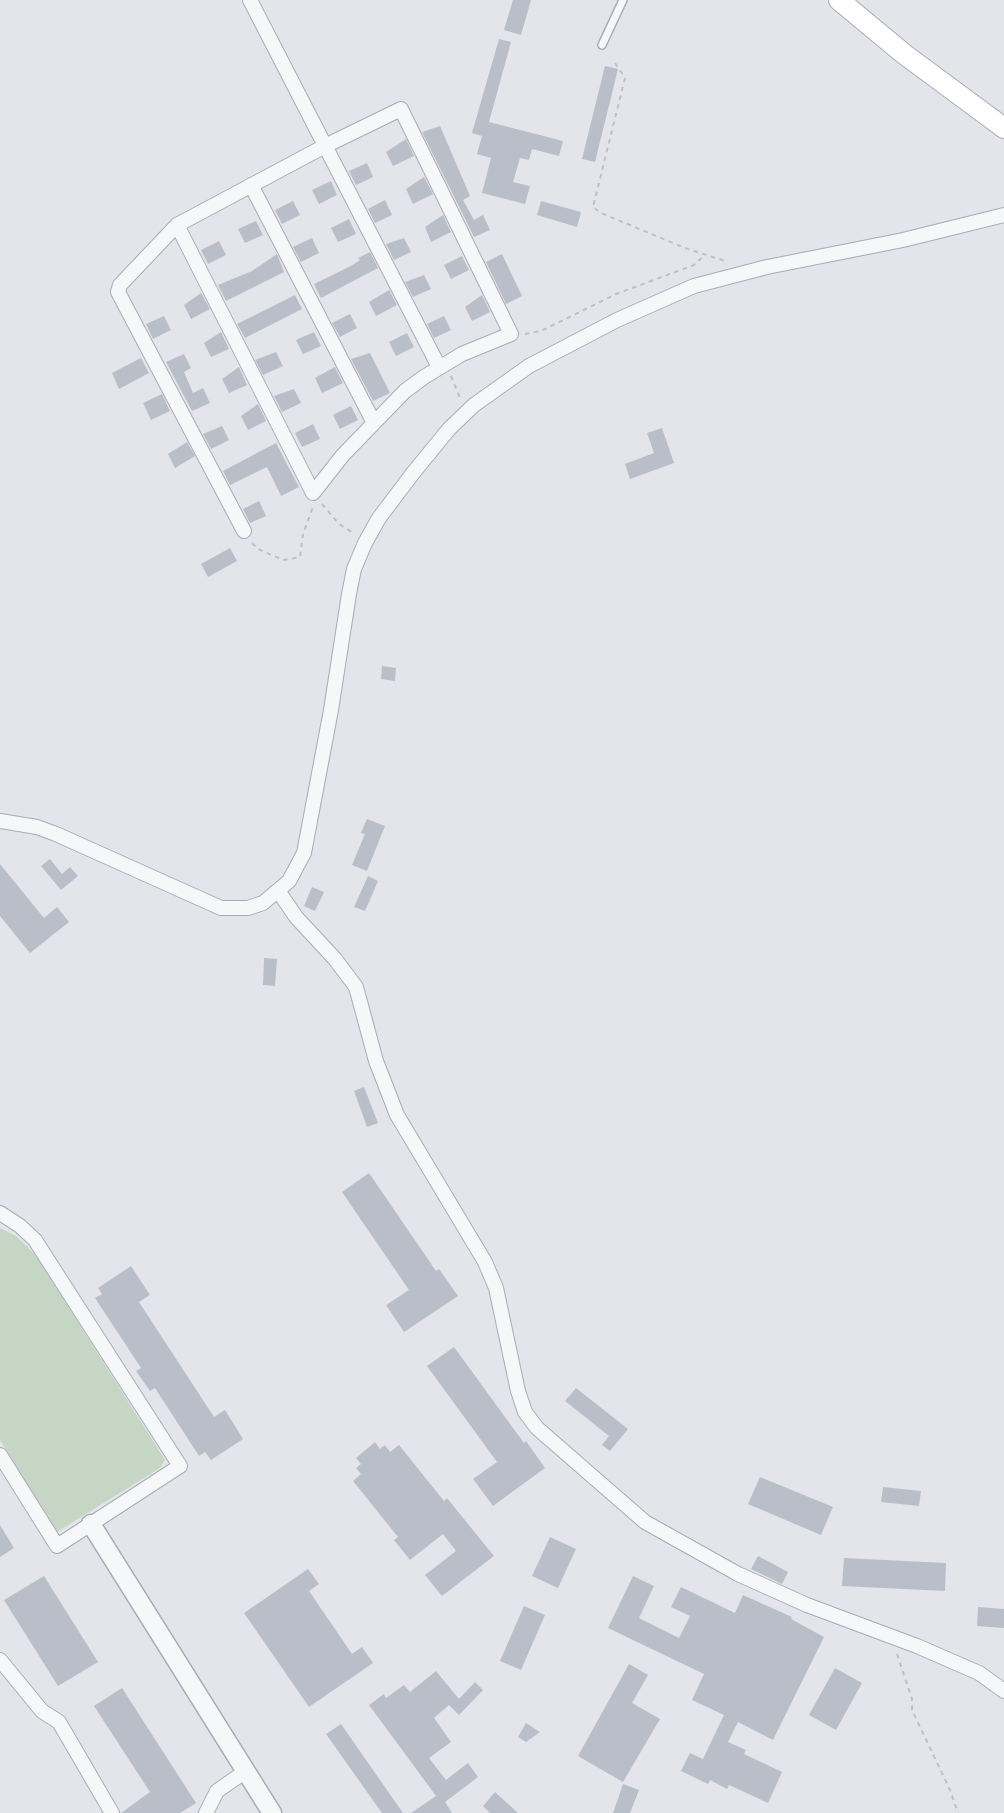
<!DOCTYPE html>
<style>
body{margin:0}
canvas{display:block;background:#e3e5eb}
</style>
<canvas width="1004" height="1813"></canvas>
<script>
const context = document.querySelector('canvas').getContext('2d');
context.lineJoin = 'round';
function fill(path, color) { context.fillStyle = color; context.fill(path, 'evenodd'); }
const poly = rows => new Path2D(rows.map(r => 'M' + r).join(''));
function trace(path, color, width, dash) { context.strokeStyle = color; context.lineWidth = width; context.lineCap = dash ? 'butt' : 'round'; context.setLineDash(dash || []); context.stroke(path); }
const green = poly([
 [0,1228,16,1236,35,1254,165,1460,160,1468,57,1532,0,1440]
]);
const building = poly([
 [513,0,531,0,521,35,504,30],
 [499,39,511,42,489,122,563,141,559,156,532,149,529,160,520,158,513,182,530,186,525,204,482,193,491,158,477,154,482,136,472,133],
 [605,66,618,69,595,162,582,159],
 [440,126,470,196,463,200,474,220,483,215,490,230,474,237,422,132],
 [406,139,414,156,393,166,386,152],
 [367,163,373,177,356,185,349,171],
 [424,177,433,194,413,204,406,189],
 [331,181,337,195,319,204,312,190],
 [385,200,392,215,375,223,368,209],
 [293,201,300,215,282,224,275,210],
 [541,201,581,212,577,227,537,215],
 [443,215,451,232,431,242,425,227],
 [349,219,356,234,338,242,331,228],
 [256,221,263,235,245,243,238,229],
 [312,238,319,253,301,262,293,247],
 [404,238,411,252,394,260,386,244],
 [219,241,226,255,208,264,201,250],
 [370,252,378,268,321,298,314,284,351,266,360,260,358,258],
 [277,254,284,272,226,301,218,285,252,271],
 [502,254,522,296,506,304,486,262],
 [462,256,469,270,451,279,444,265],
 [424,275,431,289,413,297,405,282],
 [389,290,397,305,376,316,369,302],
 [201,293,210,309,191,319,184,305],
 [295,295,302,309,245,338,237,324],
 [482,295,490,312,472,321,465,307],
 [350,314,357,328,340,337,332,323],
 [164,316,171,330,153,339,146,324],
 [444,316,451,330,434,338,427,324],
 [221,332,229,349,211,357,204,343],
 [314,332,321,346,303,354,296,340],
 [407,333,414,347,396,356,389,342],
 [276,352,283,366,263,375,255,360],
 [370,353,390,393,373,401,351,359],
 [184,354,191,368,184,372,193,393,203,388,210,403,192,411,166,362],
 [141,358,149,373,119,389,112,373],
 [239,367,247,385,229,393,222,379],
 [335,367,343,383,322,393,315,378],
 [294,389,301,403,282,412,274,396],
 [162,394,170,411,151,420,143,403],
 [258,404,266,421,248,430,241,416],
 [351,406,358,420,340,429,333,415],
 [313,424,320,439,302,447,295,433],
 [222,426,229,440,211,449,203,434],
 [662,428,674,463,630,479,625,464,654,453,647,433],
 [187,442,195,456,175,468,168,454],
 [276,443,299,487,281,496,267,467,230,485,223,471],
 [259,501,266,516,250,523,243,509],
 [230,548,237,561,208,577,201,564],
 [382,666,396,668,395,681,381,679],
 [367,819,385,826,367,871,352,865,365,834,361,833],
 [50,859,62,874,70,867,78,876,61,890,41,866],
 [0,864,44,918,57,907,69,922,30,953,0,916],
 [368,876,378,881,365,911,354,907],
 [312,887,324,892,315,911,304,906],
 [264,958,277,959,275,986,263,985],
 [364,1087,378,1123,367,1127,354,1091],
 [369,1173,436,1271,439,1269,458,1296,404,1332,386,1305,409,1290,342,1192],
 [131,1266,150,1295,139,1302,214,1417,225,1410,243,1439,211,1460,205,1452,199,1456,155,1388,150,1391,136,1371,141,1368,95,1298,102,1294,98,1288],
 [454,1347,524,1443,526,1441,545,1468,493,1506,473,1479,497,1462,427,1366],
 [576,1388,628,1429,610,1451,602,1445,609,1436,565,1401],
 [375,1442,380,1449,385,1445,390,1452,399,1445,444,1501,447,1498,494,1556,442,1596,425,1575,456,1551,443,1534,410,1560,394,1540,398,1537,353,1481,361,1474,356,1468,361,1464,356,1458],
 [760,1477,833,1507,821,1535,748,1504],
 [883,1487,921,1491,919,1506,881,1502],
 [0,1525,14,1548,0,1557],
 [550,1537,576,1549,558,1588,532,1576],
 [758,1556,788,1572,782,1584,751,1569],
 [844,1558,946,1563,945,1591,842,1586],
 [308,1569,319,1584,309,1591,352,1654,362,1647,373,1663,309,1707,244,1613],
 [44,1576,98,1662,58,1686,4,1600],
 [633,1576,654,1586,639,1618,679,1638,690,1616,671,1607,681,1587,735,1613,743,1595,792,1617,791,1619,824,1637,773,1740,738,1722,728,1742,746,1750,744,1754,782,1772,768,1803,729,1785,727,1789,710,1780,708,1784,681,1771,690,1753,703,1759,724,1715,692,1700,704,1674,608,1628],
 [524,1606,545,1615,521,1670,500,1661],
 [978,1607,1004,1609,1004,1628,977,1626],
 [629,1664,648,1675,632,1703,660,1719,623,1782,578,1756],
 [835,1668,862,1683,836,1730,809,1715],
 [436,1671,459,1699,475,1682,483,1690,459,1715,449,1705,434,1718,451,1742,429,1758,446,1780,468,1763,478,1777,445,1802,452,1813,411,1813,436,1796,369,1705,384,1694,386,1698,404,1685,410,1692],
 [122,1688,196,1803,180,1813,121,1813,150,1792,94,1706],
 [526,1723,540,1732,526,1742,518,1737],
 [341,1724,403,1813,382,1813,326,1734],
 [623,1784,639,1790,630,1813,613,1813],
 [495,1792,518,1813,490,1813,483,1806]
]);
const path = poly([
 [615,63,625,78,593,207,601,213,685,248,728,262],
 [525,334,541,331,616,294,694,265,705,255],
 [451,376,460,398],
 [322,504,339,524,355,534],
 [252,543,258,549,283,560,300,557,303,534,313,507],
 [897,1654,912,1699,912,1710,950,1790,958,1813]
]);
const service = poly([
 [602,45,623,0]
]);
const minor = poly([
 [250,0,439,367],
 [251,185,374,423],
 [177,225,313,493,343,455,405,391,424,377,462,354,511,334,401,109,325,146,177,225,120,285,118,292,244,531],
 [0,821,37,827,56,834,221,908,248,908,263,903,289,881,304,853,331,710,349,594,354,569,365,543,379,518,413,473,449,429,474,405,529,366,617,320,694,286,767,267,903,240,1004,215],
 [279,892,296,917,335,959,356,987,376,1061,397,1115,485,1262,496,1288,518,1391,525,1412,537,1428,645,1522,738,1574,807,1605,917,1646,979,1673,1004,1691],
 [0,1213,20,1226,35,1240,180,1466,57,1546,0,1455],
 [0,1660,42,1711,59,1722,112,1813],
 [206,1813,217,1791,246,1771]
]);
const tertiary = poly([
 [91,1524,272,1813]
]);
const secondary = poly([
 [839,0,904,54,1004,128]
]);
fill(green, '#c6d6c4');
fill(building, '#babec9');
trace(service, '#a8abb6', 10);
trace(minor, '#a8abb6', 16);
trace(tertiary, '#a8abb6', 21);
trace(secondary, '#a8abb6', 22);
trace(path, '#bdc0c6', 2, [4.5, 4.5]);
trace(service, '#f6f7f9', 7);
trace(minor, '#f6f7f9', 14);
trace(tertiary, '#f6f7f9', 18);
trace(secondary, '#fff', 20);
</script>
